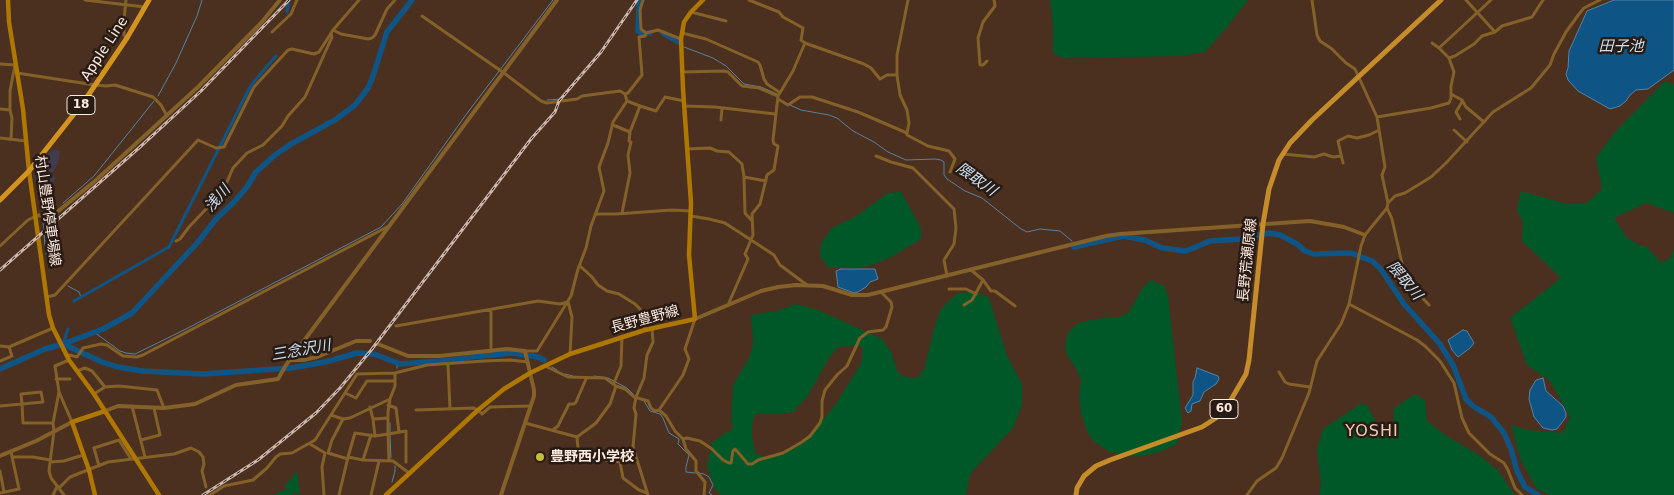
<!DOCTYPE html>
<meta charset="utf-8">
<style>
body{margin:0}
canvas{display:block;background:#4b2f1f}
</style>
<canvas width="1674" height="495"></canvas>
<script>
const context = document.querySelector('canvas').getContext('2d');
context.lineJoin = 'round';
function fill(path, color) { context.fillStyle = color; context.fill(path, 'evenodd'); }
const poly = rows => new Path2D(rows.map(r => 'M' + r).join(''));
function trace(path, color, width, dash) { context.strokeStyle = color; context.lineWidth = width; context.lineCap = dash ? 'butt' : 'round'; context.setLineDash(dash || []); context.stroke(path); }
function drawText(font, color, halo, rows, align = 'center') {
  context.font = font + ' "DejaVu Sans","Noto Sans JP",sans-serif'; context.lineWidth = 5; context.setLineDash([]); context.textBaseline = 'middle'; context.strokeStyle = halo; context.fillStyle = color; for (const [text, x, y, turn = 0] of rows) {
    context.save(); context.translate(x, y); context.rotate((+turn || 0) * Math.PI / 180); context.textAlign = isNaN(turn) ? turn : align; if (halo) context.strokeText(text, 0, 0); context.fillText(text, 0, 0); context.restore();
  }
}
const commercial = poly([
 [53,149,60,151,58,164,51,175,56,178,53,183,35,182,34,170]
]);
const green = poly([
 [1050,0,1248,0,1227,27,1205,52,1181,56,1062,58,1053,53,1053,28],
 [1665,81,1674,85,1674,213,1646,203,1614,218,1627,238,1641,246,1646,246,1661,263,1670,258,1674,249,1674,495,1549,495,1537,489,1521,461,1511,425,1528,430,1563,433,1570,417,1550,381,1527,365,1510,318,1561,278,1522,241,1523,222,1517,211,1521,191,1567,204,1587,203,1602,189,1596,157,1616,131],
 [901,192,921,228,921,239,893,256,875,264,858,268,829,268,820,256,821,243,832,228,855,217,888,193],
 [1151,280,1164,286,1168,296,1182,423,1177,444,1160,452,1136,457,1110,452,1093,441,1088,433,1081,414,1079,395,1081,381,1077,370,1067,355,1065,344,1068,333,1078,323,1095,319,1118,317,1128,313,1144,286],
 [974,291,989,298,1007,356,1022,384,1022,405,1013,428,970,474,966,495,721,495,715,489,707,466,712,443,724,434,733,429,731,420,733,385,750,356,753,343,751,315,777,311,796,304,818,310,882,339,891,352,898,373,905,377,917,378,924,370,935,325,941,309,956,294],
 [858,345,863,349,861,364,833,408,816,428,800,444,782,455,768,458,755,453,752,437,752,425,755,413,792,413,807,397,829,358,838,347],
 [1415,394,1425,401,1427,421,1445,435,1479,455,1498,471,1515,495,1319,495,1321,484,1317,450,1323,429,1360,404,1367,405,1380,430,1393,428,1394,408],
 [297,471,300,495,292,492,294,495,273,495,287,489,284,487]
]);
const water = poly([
 [1614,0,1674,0,1674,70,1648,89,1636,90,1630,95,1626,101,1620,106,1610,109,1578,91,1568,80,1566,74,1568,68,1569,51,1587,11,1614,0],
 [841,269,875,269,878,279,870,282,866,287,858,292,854,293,838,287,836,271,841,269],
 [1463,330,1467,331,1474,343,1470,348,1458,357,1452,350,1448,340,1463,330],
 [1197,368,1218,376,1219,379,1216,384,1204,392,1200,401,1192,404,1191,411,1188,413,1185,408,1193,395,1193,382,1195,378,1197,368],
 [1543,378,1546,391,1563,406,1566,413,1566,417,1557,429,1552,430,1543,428,1534,417,1529,399,1530,390,1536,380,1543,378]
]);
const stream = poly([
 [684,47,713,58,726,66,744,84,761,87,777,94],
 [158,96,176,63,197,16,202,0],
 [547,100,562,99],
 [790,105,801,110,829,115,837,118,853,131,874,142,888,152,906,160,935,159,941,160,944,162,944,175,947,179,965,191,982,198,1021,229,1027,232,1040,229,1060,231,1072,241],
 [63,203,94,176,154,101],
 [44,228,43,223,45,218],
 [44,233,45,245],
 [46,253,47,258],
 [68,286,79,292,81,297],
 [94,332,120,351,126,353,135,354,184,330,381,227,402,204,468,112,553,0],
 [552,367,557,370],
 [397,368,397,363],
 [565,374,573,376],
 [594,376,608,378,627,388,634,395],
 [644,401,650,411,660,414,663,418,669,433,679,439,678,444,689,455,686,467,686,472,695,473],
 [390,423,390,432],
 [390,435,391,458],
 [699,473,704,474,709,477,713,485,709,493,712,495],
 [392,482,395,471,395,466]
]);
const canal = poly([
 [287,12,289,0],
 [74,301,169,247,251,85,276,56],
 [63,344,68,329]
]);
const river = poly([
 [642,0,639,5,638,31,644,34,650,33],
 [663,33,679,42],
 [1074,247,1123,236,1145,240,1162,248,1186,251,1210,241,1242,239,1269,233,1280,235,1297,244,1305,251,1314,254,1351,253,1372,261,1380,268,1404,304,1440,344,1453,365,1466,399,1473,406,1491,417,1504,433,1511,449,1517,471,1525,487,1538,495],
 [63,344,102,362,118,367,142,371,203,374,291,368,325,362,357,353,374,354,400,364,454,360,470,357,513,353,538,357,544,360],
 [0,369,45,349,63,344,103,329,132,313,198,242,216,219,235,201,247,187,256,172,275,155,291,144,335,120,355,105,368,88,372,79,387,32,412,0]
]);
const minor = poly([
 [85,0,145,7],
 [126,0,124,19,124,35,126,38],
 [749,0,779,12,783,17,803,28,801,40,805,43,864,64,871,68,880,79,887,75,897,75],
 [1312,0,1317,35,1320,41,1332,49,1346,63,1355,69,1377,117,1385,167,1382,175,1388,203],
 [1466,0,1495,32],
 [691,12,726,21],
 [422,16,504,73,541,101,547,103,577,99,582,96,620,91,625,94],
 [333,30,341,34,368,39,372,38,375,35,387,9,395,0],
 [272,32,291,14,297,0],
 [646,33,658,30,681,39],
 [682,33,706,39,758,62,760,65,764,79,767,84,779,92],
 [1432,43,1439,48],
 [1449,58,1455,56,1474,44,1482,36,1495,32,1502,26,1532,17,1543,0],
 [987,61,983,65,980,65,978,38,983,22,995,6,994,0],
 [0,64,15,65],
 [682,72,724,71,728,72,742,86,759,88,778,96],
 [17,73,95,85,106,86,115,85,153,97,161,105,167,116],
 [625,94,628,93,642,75,639,37,645,36,646,33,641,29,640,10,643,0],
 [1451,94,1462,100,1466,107,1484,122],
 [778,99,788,105,800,97,812,97,858,112,907,133,907,135,928,146,949,151,955,159,950,172],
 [627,101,640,106,630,132],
 [640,106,656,111,665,97,684,101],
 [684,106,715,107,775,114],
 [0,109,10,110],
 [1377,117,1431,108,1449,103,1451,98,1451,86,1454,72,1449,58,1439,48,1491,0],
 [1460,119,1456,112,1462,102],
 [721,120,722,108],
 [613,125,630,132,629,141,631,142,628,155,630,173,622,213],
 [1454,130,1467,142],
 [907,133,909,123,907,110,900,95,897,75,897,55,908,0],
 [0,138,26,141],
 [11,139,12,118,10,110,10,91,15,65],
 [687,149,710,148,717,151,729,152,742,164,744,177,766,181],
 [1283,154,1314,157,1324,154,1333,157,1341,156],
 [876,156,891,162,913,168,954,209,956,228,954,244,944,260,947,276],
 [1343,163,1338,141,1348,136,1357,138,1369,135,1379,130],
 [744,177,745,213,752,221],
 [1387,208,1392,219,1403,268,1414,289,1429,305],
 [595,214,616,214,672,210,691,211],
 [691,216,709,219,725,223,774,255,780,265,807,285],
 [176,241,180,239,189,227,223,191,233,168,247,153,263,145,282,126,288,116,305,97,332,37,331,33],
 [0,246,28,220,36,216],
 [580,266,592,277,598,285,607,291,619,294,635,304,640,309,645,330],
 [971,270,983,280,991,291,995,291,1015,306],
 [949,289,966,289,976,294],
 [47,297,55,295,198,140,216,148,224,147,254,87,288,50,292,49,314,54,319,52,333,30,359,0],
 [1349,304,1417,340,1425,346,1440,361,1454,383,1462,418,1469,433,1490,454,1504,463,1508,470,1515,488,1522,495],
 [728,305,748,259,745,254,753,235,752,214,760,204,767,175,774,170,778,146,774,144,773,140,778,96,793,71,805,43],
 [964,305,972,300,983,280],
 [491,310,491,350],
 [695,319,685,349,689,359,683,375,659,410,666,416,675,431,683,439,686,449,696,461,696,471,705,482,704,495],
 [396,326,538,301,560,304,568,302,572,317,570,354],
 [0,346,9,347,53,328],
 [525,351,537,351,571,296,578,269,586,248,591,226,604,191,599,167,608,143,613,122,627,101,625,94],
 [67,356,69,355,77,357,83,348,101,344,107,345,123,356,137,357,143,355,389,226],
 [69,360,55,366,59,392,72,422],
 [0,361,12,356,9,347],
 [448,364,450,409],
 [545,366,568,377,605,378,616,386,625,389,634,397,648,401,651,408,655,411,659,410],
 [77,371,85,368,92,371,105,387,94,394],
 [1279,372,1285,382,1289,384,1310,387],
 [56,379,70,379],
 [614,383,621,366,622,337],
 [105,387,119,386,157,390,164,408],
 [41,392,43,402,22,404,21,394,41,392],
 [59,392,53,423,54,431,49,471,51,478,64,495],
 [345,393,356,398,367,381,395,381],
 [390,399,388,412,388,434,406,431,406,462],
 [388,405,396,408,399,432],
 [0,406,22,404,23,423,53,423],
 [132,406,145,457],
 [370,407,373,419,375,436,388,434,389,461],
 [416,410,474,408,477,410],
 [478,410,482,414,490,407,530,406],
 [331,415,343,419,350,418,390,399,395,386,395,373],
 [374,419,388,418],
 [525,423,577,437,596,423,610,404,616,386],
 [553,430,558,426,569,404,574,404,576,402,586,379],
 [577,437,578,448,582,451,601,456,604,460,620,462,623,478,639,490,647,493],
 [683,439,687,438,700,441,712,449,723,460,729,463,731,463,733,451,735,449,748,464,752,464,758,460,783,453,802,442,810,436,820,423,822,417,822,401,825,390,837,375,847,366,860,338,868,332,883,330,886,327,892,307,891,302,882,293],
 [141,440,160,435,154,408],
 [310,444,325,453,322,467,324,495],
 [328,453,332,440,343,419],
 [328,453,348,459],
 [13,457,33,457,50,460],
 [348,457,355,433,375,436],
 [363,460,371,435],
 [50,462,64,461,83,455],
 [99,466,94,448,119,440,131,459],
 [0,471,4,492],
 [59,488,70,477,108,462,174,454,191,448,199,452,203,457,204,464,202,471,206,487],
 [0,493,19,489,11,452],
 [53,495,57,487],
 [210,495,224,486,253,480,267,468,276,457,280,454,292,453,315,440,357,374,395,373,427,365,484,361,510,360,528,362],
 [339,495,348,457,363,460,393,461,409,473],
 [371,495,379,461],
 [648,495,633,447,636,414,634,408,636,397,644,378,647,355,653,342,652,329],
 [1247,495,1257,481,1276,468,1282,458,1309,393,1317,361,1341,324,1349,304,1361,246,1365,235,1387,208,1388,203,1395,196,1405,193,1431,177,1446,163,1493,112,1531,88,1550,65,1554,54,1566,32,1579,14,1584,8,1600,0]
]);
const tertiary = poly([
 [36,216,57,212,95,181,198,87,261,23,280,0],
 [695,319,761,291,778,287,796,285,823,286,852,295,868,295,1106,236,1120,234,1310,221,1344,227,1365,235],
 [378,344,408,356,439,356,507,349,525,351,534,390,534,396,501,495],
 [290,360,303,360,317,357,356,341,370,341],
 [105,411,118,406,164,408,195,404,236,385,278,379,286,365,557,0],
 [0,456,36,441,72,422]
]);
const secondary = poly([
 [8,0,9,22,23,109,29,171,49,315,53,328,69,360,94,394,159,495],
 [95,495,89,470,72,422,105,411],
 [386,495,478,410,504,389,530,373,570,354,645,330,695,319,689,255,691,203,683,89,681,39,684,22,691,12,703,0]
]);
const primary = poly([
 [1076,495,1077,488,1084,476,1096,466,1110,460,1202,427,1216,418,1228,405,1246,374,1249,360,1263,224,1269,189,1279,160,1290,143,1312,120,1441,0]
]);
const trunk = poly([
 [0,200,29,171,85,100,127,38,149,0]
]);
const rail = poly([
 [0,270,140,147,201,91,289,0],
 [203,495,258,460,316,413,340,388,372,349,531,139,555,112,559,101,601,52,637,0]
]);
const markers = [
 [540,457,5,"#c5bc3d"]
];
const shields = [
 [81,105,28],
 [1224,409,28]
];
const shieldNames = [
 ["18",81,105],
 ["60",1224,409]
];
const streetNames = [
 ["Apple Line",105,49,-57],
 ["村山豊野停車場線",47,211,82],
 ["長野荒瀬原線",1248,260,-84],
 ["長野豊野線",645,320,-15]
];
const poiNames = [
 ["豊野西小学校",550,457]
];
const waterNames = [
 ["田子池",1621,47],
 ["隈取川",976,180,35],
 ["浅川",218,199,-49],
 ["隈取川",1404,281,50],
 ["三念沢川",301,351,-10]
];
const quarterNames = [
 ["YOSHI",1372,432]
];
fill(commercial, '#403b4d');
fill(green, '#005727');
fill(water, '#0e5585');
trace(water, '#5682a0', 1);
trace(stream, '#5682a0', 1);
trace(canal, '#0e5585', 3);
trace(river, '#0e5585', 5.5);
trace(minor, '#846129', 3);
trace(tertiary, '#846129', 4);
trace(secondary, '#ae7700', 4.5);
trace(primary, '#c58c29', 5);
trace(trunk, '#d2941e', 5);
trace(rail, '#ceb8ad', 3);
trace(rail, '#281b14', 1, [4]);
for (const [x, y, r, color] of markers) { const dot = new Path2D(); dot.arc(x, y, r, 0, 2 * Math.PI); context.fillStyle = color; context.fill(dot); trace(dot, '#281b14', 2); }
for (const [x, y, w] of shields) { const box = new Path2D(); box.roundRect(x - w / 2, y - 9.5, w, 19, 4); context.fillStyle = '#281b14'; context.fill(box); trace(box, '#fdeae0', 1); }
drawText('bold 12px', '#fdeae0', null, shieldNames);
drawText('14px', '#fdeae0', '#281b14', streetNames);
drawText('bold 14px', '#fdeae0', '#281b14', poiNames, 'left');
drawText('italic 15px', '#cbdff0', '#281b14', waterNames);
context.letterSpacing = '1px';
drawText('16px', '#eecab7', '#281b14', quarterNames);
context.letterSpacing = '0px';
</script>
